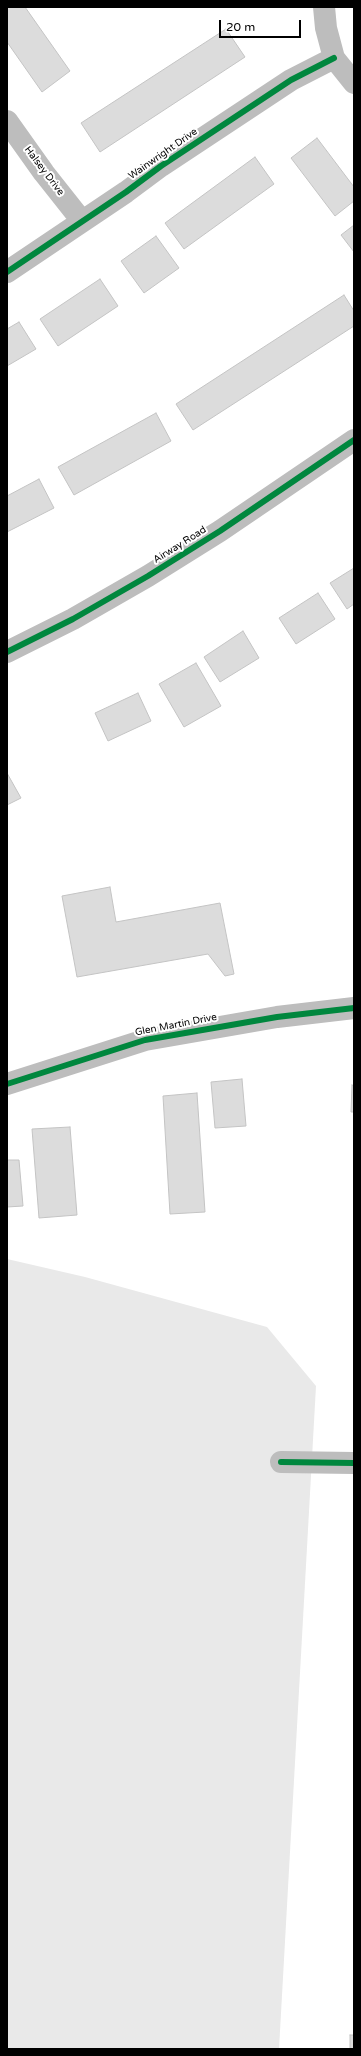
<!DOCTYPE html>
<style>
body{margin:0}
#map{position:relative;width:361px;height:2056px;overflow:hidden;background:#fff;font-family:"Varela Round",sans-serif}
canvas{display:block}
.frame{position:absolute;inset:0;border:8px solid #000;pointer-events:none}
.scale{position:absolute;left:219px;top:20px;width:82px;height:18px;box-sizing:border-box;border:2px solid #000;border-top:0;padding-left:5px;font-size:12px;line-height:14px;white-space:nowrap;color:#000;-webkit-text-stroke:3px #fff;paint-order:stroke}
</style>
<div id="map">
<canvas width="361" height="2056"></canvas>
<div class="frame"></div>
<div class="scale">20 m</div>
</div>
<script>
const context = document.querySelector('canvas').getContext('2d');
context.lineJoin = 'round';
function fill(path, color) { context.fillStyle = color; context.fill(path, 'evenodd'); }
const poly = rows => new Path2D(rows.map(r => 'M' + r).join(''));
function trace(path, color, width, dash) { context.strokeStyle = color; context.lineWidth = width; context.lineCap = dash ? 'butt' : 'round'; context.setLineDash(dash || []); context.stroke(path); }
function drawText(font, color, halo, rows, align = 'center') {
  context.font = font + ' "Varela Round",sans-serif'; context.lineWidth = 4; context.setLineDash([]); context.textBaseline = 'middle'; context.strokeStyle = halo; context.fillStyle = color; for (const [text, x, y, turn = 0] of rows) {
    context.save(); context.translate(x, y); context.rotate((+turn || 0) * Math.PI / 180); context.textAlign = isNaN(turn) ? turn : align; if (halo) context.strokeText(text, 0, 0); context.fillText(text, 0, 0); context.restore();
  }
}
const green = poly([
 [7,1259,85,1277,267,1327,316,1386,279,2049,7,2049]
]);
const building = poly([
 [7,7,25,7,70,71,42,92,7,42,7,7],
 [226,29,245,57,100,152,81,123,226,29],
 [317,138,354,187,354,201,335,216,291,158,317,138],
 [255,157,274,184,184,249,165,223,255,157],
 [354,225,354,252,341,235,354,225],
 [156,236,179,268,144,293,121,261,156,236],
 [100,279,118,306,58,346,40,319,100,279],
 [344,295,354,311,354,326,193,430,176,404,344,295],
 [19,322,36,349,7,366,7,329,19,322],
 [156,413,171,441,74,495,58,467,156,413],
 [39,479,54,508,7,532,7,496,39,479],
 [354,568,354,604,347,609,330,583,354,568],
 [318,593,335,619,296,644,279,618,318,593],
 [243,631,259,658,220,682,204,657,243,631],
 [196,663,221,706,184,727,159,684,196,663],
 [138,693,151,721,108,741,95,713,138,693],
 [7,773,21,798,7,805,7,773],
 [110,887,116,922,220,903,234,974,225,976,208,954,77,977,62,896,110,887],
 [242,1079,246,1126,215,1128,211,1082,242,1079],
 [352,1085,354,1086,354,1112,351,1112,352,1085],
 [197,1093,205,1212,170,1214,163,1096,197,1093],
 [70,1127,77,1215,39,1218,32,1129,70,1127],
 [7,1160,19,1160,23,1206,7,1207,7,1160],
 [350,2035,354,2035,354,2049,350,2049,350,2035]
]);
const street = poly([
 [324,7,326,28,334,58,354,83],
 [7,121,44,173,82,221],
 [7,272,126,192,161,166,291,80,334,58],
 [7,1084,145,1040,277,1017,354,1008],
 [281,1462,354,1463]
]);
const primary = poly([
 [7,652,73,619,148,576,220,531,354,440]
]);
const cycleway = poly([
 [7,272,126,192,161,166,291,80,334,58],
 [7,652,73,619,148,576,220,531,354,440],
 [7,1084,145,1040,277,1017,354,1008],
 [281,1462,354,1463]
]);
const streetNames = [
 ["Wainwright Drive",163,154,-35],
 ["Halsey Drive",44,171,53],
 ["Airway Road",180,545,-32],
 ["Glen Martin Drive",176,1025,-11]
];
fill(green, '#e9e9e9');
fill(building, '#dcdcdc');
trace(building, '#c4c4c4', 1);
trace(street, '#bdbdbd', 22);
trace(primary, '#bdbdbd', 22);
trace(cycleway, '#00873e', 6);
drawText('10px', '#000', '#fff', streetNames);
</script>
